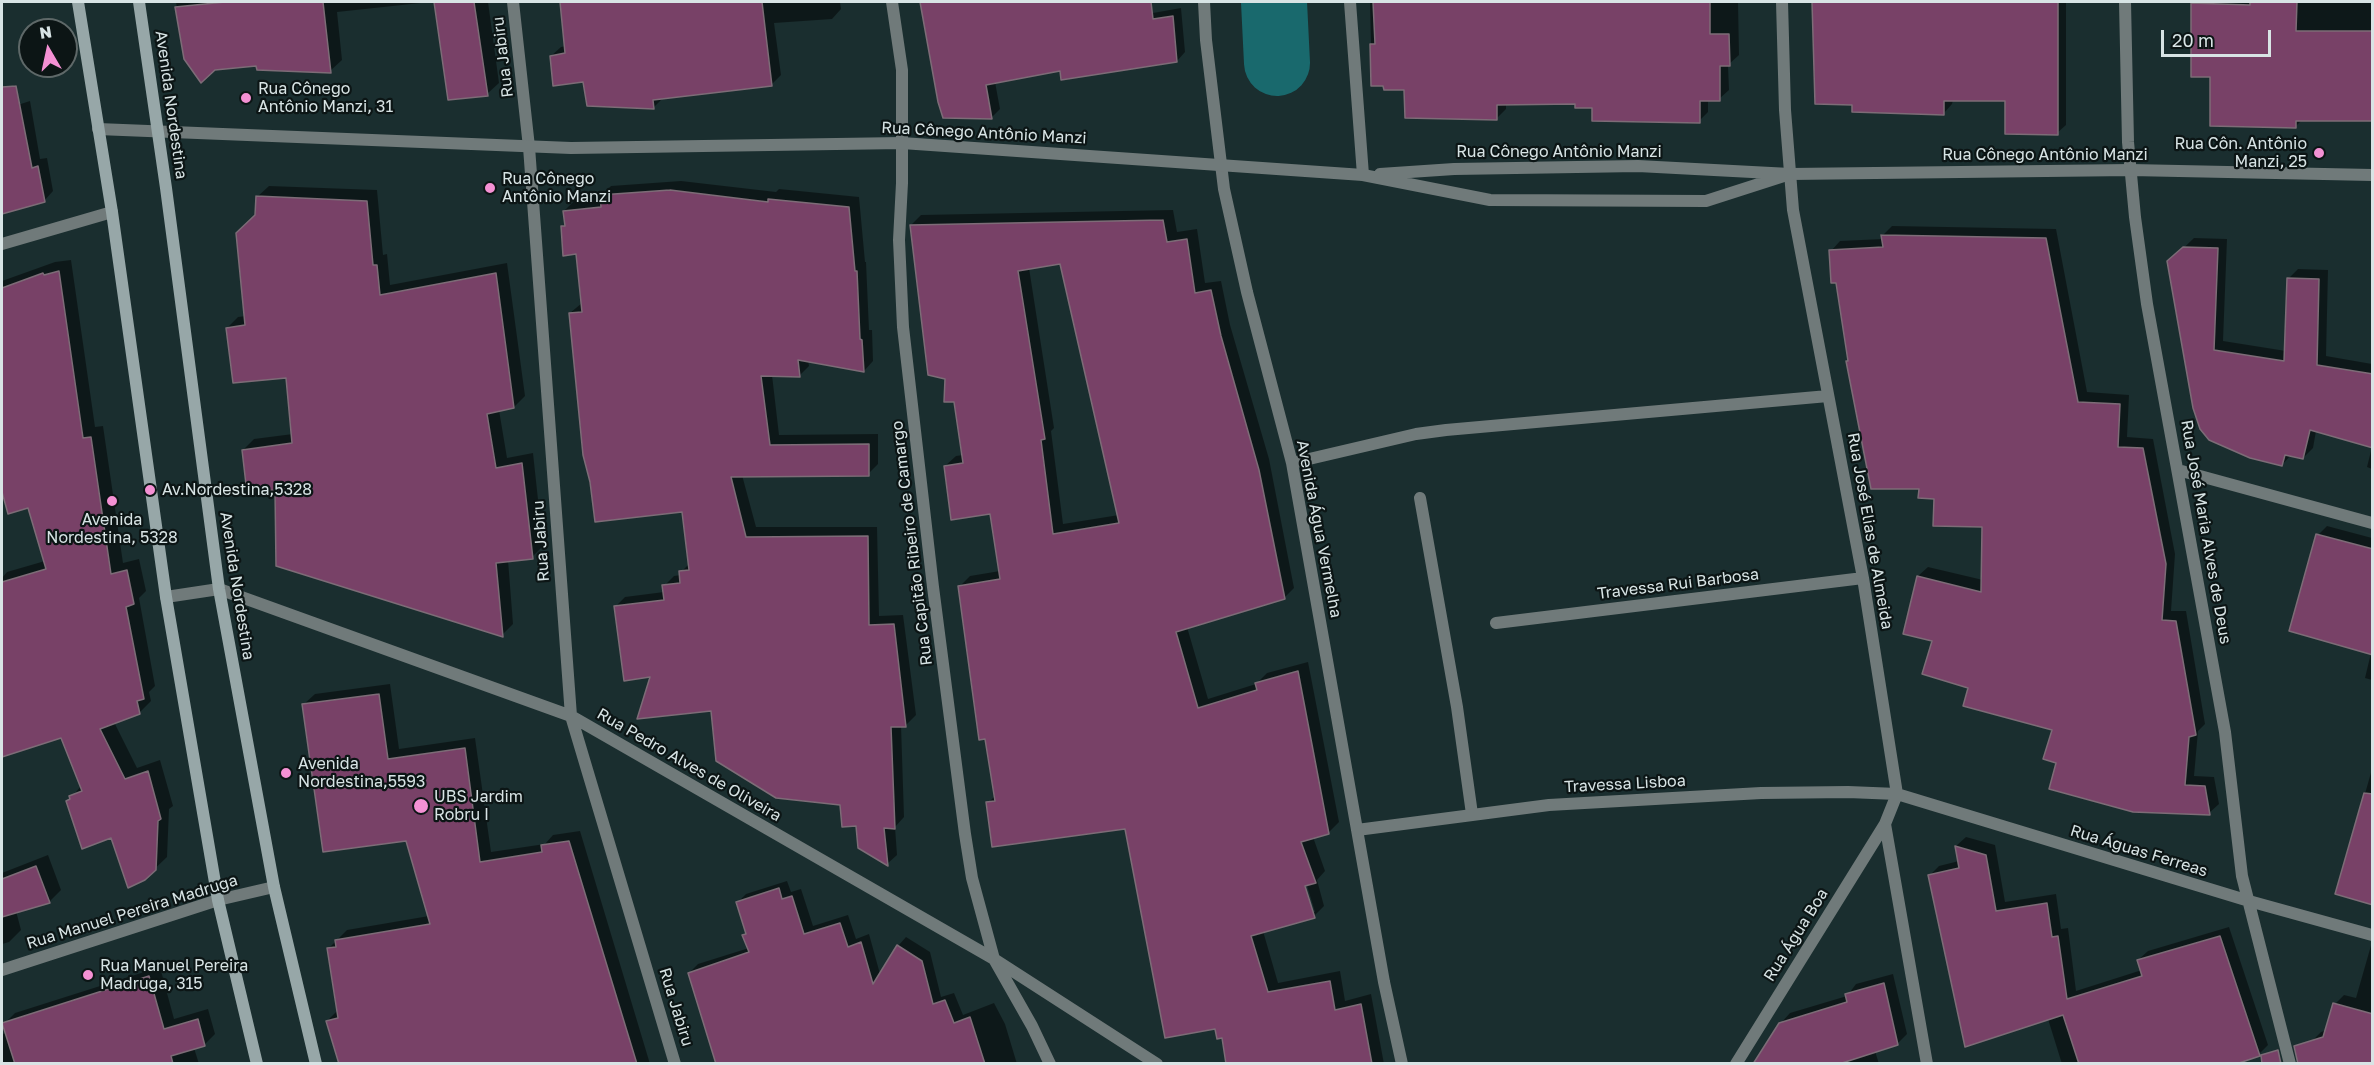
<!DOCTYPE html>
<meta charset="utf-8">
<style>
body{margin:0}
#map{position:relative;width:2374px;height:1065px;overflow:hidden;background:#1a2e2f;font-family:"Golos Text",sans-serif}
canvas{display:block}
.frame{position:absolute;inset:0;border:3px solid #d8e4e5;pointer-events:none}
.north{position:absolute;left:18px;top:18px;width:60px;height:60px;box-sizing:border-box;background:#0c1515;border:2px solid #5e6868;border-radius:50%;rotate:351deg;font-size:16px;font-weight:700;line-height:24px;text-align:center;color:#d8e4e5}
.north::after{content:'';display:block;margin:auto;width:21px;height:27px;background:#f491d4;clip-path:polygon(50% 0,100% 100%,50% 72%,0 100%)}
.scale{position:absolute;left:2161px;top:30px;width:110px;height:27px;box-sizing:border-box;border:3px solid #d8e4e5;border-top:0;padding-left:8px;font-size:18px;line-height:21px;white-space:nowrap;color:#d8e4e5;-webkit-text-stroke:4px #0c1515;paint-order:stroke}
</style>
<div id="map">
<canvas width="2374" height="1065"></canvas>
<div class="frame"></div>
<div class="north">N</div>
<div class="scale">20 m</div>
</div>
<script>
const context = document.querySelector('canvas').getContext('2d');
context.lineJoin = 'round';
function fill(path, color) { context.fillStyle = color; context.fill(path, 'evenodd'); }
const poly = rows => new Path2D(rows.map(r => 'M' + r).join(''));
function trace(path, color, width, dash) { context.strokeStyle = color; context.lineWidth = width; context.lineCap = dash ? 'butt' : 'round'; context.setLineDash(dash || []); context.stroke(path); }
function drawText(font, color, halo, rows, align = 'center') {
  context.font = font + ' "Golos Text",sans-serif'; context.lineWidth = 4.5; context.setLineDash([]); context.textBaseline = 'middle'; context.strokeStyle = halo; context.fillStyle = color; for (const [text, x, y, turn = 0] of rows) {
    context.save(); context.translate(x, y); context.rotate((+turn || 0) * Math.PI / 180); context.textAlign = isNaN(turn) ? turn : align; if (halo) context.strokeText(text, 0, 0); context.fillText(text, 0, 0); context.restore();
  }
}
const shadow = poly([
 [176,2,430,2,337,12,342,60,330,71,185,58],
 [436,2,488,2,499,83,487,94,450,98],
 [562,2,840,2,841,9,832,19,774,23,781,75,771,85,663,98,653,108,585,80,551,56,561,47,566,46],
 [922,2,1056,2,1058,30,1181,8,1185,52,1177,61,1061,69,995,82,1000,109,991,118,939,101],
 [1370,2,1738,2,1739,55,1728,65,1729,90,1719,99,1708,99,1708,112,1699,121,1576,103,1506,104,1506,109,1496,119,1405,88,1372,85],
 [1814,2,2066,2,2066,125,2057,133,2007,100,1953,100,1952,104,1944,113,1854,104,1816,103],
 [2195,2,2372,2,2372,119,2303,119,2295,127,2212,75,2193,4],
 [30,101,40,159,47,158,53,191,44,201,2,213,2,110],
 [681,181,776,192,779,189,859,197,865,262,866,262,869,330,872,330,873,361,864,371,808,360,809,366,799,376,772,375,779,435,878,434,878,464,868,474,742,475,756,527,877,527,879,616,903,615,916,715,906,725,901,725,904,817,895,827,897,855,887,864,842,804,712,710,652,675,615,607,625,597,664,592,664,586,674,576,681,575,681,572,690,563,684,510,570,313,582,303,577,253,562,227,566,223,564,211,574,201,602,199,601,196,611,186],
 [269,186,377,190,383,255,387,254,390,285,507,263,525,396,514,407,499,410,507,458,533,453,543,546,532,557,508,560,513,624,502,635,277,488,243,450,254,439,293,434,287,376,227,328,238,317,246,316,257,197],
 [1173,210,1177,232,1197,229,1205,283,1221,281,1230,325,1269,459,1294,588,1284,598,1187,627,1208,699,1256,684,1267,673,1308,662,1339,822,1328,833,1313,837,1325,871,1317,880,1324,906,1314,916,1263,931,1278,983,1340,971,1345,1001,1371,994,1384,1064,1228,1064,1223,1036,1216,1027,1126,827,988,803,996,795,960,586,970,576,1000,571,991,512,945,466,956,456,963,455,955,401,946,378,911,225,921,215],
 [1061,262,1119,515,1063,524,1051,431,1054,428,1029,268],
 [1302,879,1305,879,1315,912,1311,912],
 [1892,226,2056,229,2087,392,2129,395,2127,437,2153,439,2175,554,2171,611,2186,611,2205,724,2198,731,2194,776,2214,777,2219,804,2209,813,2058,762,2054,728,1970,687,1934,640,1918,576,1928,567,1983,580,1984,526,1920,488,1850,360,1831,251,1840,241,1883,239,1882,236],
 [2194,238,2227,239,2223,341,2286,351,2288,279,2298,269,2328,270,2326,356,2372,364,2372,446,2316,431,2313,448,2303,458,2291,455,2282,465,2250,457,2169,262],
 [71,260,95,427,103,426,123,563,139,559,146,591,139,598,155,686,149,692,151,701,139,713,114,722,137,768,160,760,173,806,169,809,167,857,144,879,112,836,71,798,81,786,61,736,2,757,2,638,10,635,2,606,2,578,7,572,45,561,29,507,9,512,2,487,2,281,55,262],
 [2372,447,2372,469,2367,467],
 [2327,526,2372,538,2372,680,2365,678,2371,653,2318,535],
 [390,684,399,749,475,738,491,852,545,844,553,835,580,831,650,1064,341,1064,327,1021,338,1010,328,949,347,930,429,916,407,839,304,704,315,694],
 [2372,769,2372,903,2337,893],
 [1966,837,1995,845,2005,902,2056,894,2061,929,2068,928,2076,991,2142,970,2138,960,2148,951,2229,927,2268,1045,2259,1054,2231,1064,2062,1064,2048,1019,1930,875,1939,866,1959,861,1956,846],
 [48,855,61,890,49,902,16,911,21,930,9,942,2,944,2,873],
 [787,881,791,892,801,889,813,926,848,915,856,939,869,934,880,974,898,946,906,937,930,952,941,997,954,993,963,1015,994,1003,1005,1024,1017,1064,739,1064,689,973,698,964,749,948,744,935,747,932,738,902,746,894],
 [2372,942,2372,1064,2312,1041,2321,1032,2327,1030,2335,1004,2344,995,2356,998],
 [160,967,174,1019,208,1009,215,1034,204,1045,194,1048,199,1064,2,1064,2,1034,7,1033,4,1024,15,1013],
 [1893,974,1907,1034,1897,1044,1875,1051,1879,1064,1771,1064,1780,1024,1790,1013,1847,996,1856,984]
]);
const river = poly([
 [1274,2,1277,63]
]);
const building = poly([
 [225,2,323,2,331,73,257,70,256,66,215,70,201,83,184,59,175,7,225,2],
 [434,2,474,2,488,96,448,100,434,2],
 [560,2,762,2,772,86,653,100,654,109,587,106,583,82,553,86,550,56,565,53,560,2],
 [920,2,1151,2,1153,19,1173,16,1177,62,1061,80,1060,71,986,85,992,119,943,118,938,102,920,2],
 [1373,2,1710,2,1710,34,1729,34,1730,66,1720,66,1720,101,1700,101,1700,123,1592,121,1592,108,1575,108,1575,104,1497,105,1497,120,1405,118,1404,90,1384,90,1383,86,1371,86,1370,44,1375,44,1373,2],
 [1812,2,2058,2,2058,135,2005,134,2005,101,1944,101,1944,115,1852,112,1852,105,1815,104,1812,2],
 [2250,2,2297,2,2296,31,2373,31,2373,121,2296,121,2296,128,2210,126,2210,77,2191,77,2191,3,2250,5,2250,2],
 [16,86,32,168,38,166,45,202,2,214,2,87,16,86],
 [670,190,768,202,768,199,849,207,855,271,857,271,860,339,862,340,864,372,798,360,800,377,761,376,770,445,869,444,869,476,731,477,746,537,868,536,869,625,894,624,906,727,891,727,895,829,884,828,888,866,858,848,856,826,842,827,840,805,776,798,716,761,711,711,637,719,650,677,624,681,614,606,664,600,662,585,680,583,679,571,689,570,682,512,595,522,590,482,583,455,569,313,582,312,576,254,563,256,561,226,565,226,563,211,601,207,600,195,670,190],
 [256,196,367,201,373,265,377,265,380,295,496,273,514,408,487,414,496,468,522,463,533,559,496,563,503,637,276,566,275,490,247,493,242,450,292,443,286,378,233,383,226,328,245,325,236,233,255,215,256,196],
 [1163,220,1167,242,1187,239,1195,293,1211,290,1221,336,1259,470,1285,599,1176,632,1198,708,1257,690,1255,683,1298,671,1329,834,1301,842,1316,883,1305,886,1315,918,1251,936,1268,992,1330,981,1335,1010,1361,1004,1372,1064,1226,1064,1222,1038,1217,1039,1215,1029,1165,1038,1125,829,992,847,986,802,995,801,985,739,979,740,958,586,1000,579,990,514,951,520,944,466,963,463,954,402,944,402,945,379,928,375,910,225,1163,220],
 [1060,264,1119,523,1053,534,1041,440,1045,439,1018,271,1060,264],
 [1881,235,2046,238,2078,402,2120,404,2118,447,2143,448,2166,564,2162,620,2176,621,2196,735,2189,737,2185,785,2205,786,2210,815,2133,812,2049,789,2056,763,2043,759,2052,730,1963,706,1968,688,1922,674,1932,641,1903,634,1917,576,1981,592,1982,527,1933,526,1934,499,1918,498,1919,489,1871,489,1846,361,1848,361,1836,283,1831,283,1829,250,1883,247,1881,235],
 [2183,247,2218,248,2214,350,2284,361,2287,278,2319,279,2317,365,2373,374,2373,448,2310,430,2303,459,2285,455,2282,466,2250,458,2209,440,2200,429,2193,408,2167,261,2183,247],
 [59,271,83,438,91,437,111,574,127,570,134,604,126,607,144,699,137,701,140,714,100,729,125,779,148,771,161,819,158,821,156,870,145,880,128,888,111,838,82,849,66,801,70,799,69,796,82,791,61,738,2,757,2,582,46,569,28,508,8,514,2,492,2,288,43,273,44,275,59,271],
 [2316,534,2373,549,2373,655,2289,631,2316,534],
 [379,694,388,759,465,748,480,862,542,852,541,845,569,841,637,1064,339,1064,326,1021,338,1018,327,948,336,947,335,940,430,924,406,841,323,852,302,704,379,694],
 [2364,793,2373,794,2373,905,2335,894,2364,793],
 [1955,846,1986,855,1996,911,2047,903,2052,937,2058,936,2067,999,2142,976,2137,960,2220,936,2260,1056,2236,1064,2079,1064,2063,1015,1965,1047,1928,875,1959,868,1955,846],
 [36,866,50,903,2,917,2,879,36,866],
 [779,888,782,899,792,896,804,934,840,923,848,947,861,942,873,984,897,945,922,961,933,1004,945,1000,954,1023,970,1017,985,1064,716,1064,688,973,749,952,742,935,746,934,736,902,779,888],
 [149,976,164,1029,198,1019,205,1046,171,1056,173,1064,15,1064,2,1023,149,976],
 [1884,983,1898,1045,1839,1064,1753,1064,1779,1023,1847,1002,1845,994,1884,983],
 [2333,1003,2373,1014,2373,1064,2298,1064,2294,1046,2323,1037,2333,1003],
 [2278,1050,2281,1064,2262,1064,2261,1055,2278,1050]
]);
const service = poly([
 [1420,498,1457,707,1472,814]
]);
const minor = poly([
 [513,2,529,147,571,716,675,1064],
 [892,2,902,70,902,183,899,240,903,327,933,587,965,834,972,878,994,959,1032,1026,1050,1064],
 [1204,2,1206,40,1224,189,1247,292,1292,463,1384,982,1402,1064],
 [1350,2,1363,175],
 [1782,2,1785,110,1793,210,1863,578,1897,794,1885,824,1927,1064],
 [2125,2,2128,142,2135,217,2147,304,2225,732,2242,876,2290,1064],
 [2,244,112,212],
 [1292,463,1416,434,1446,430,1828,396],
 [2178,470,2372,523],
 [166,597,219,589,571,716,994,959,1157,1064],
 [1496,623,1863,578],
 [1357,830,1549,805,1761,793,1848,792,1897,794,2249,901,2372,935],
 [2,970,218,900,274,887],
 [1736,1064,1885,824]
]);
const tertiary = poly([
 [98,129,571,148,902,143,1363,175,1490,200,1706,201,1790,174],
 [1380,174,1454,169,1638,166,1790,174,2131,170,2372,175]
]);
const secondary = poly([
 [78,2,112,212,166,597,218,900,257,1064],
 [139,2,166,188,219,589,274,887,316,1064]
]);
const markers = [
 [246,98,6,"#f491d4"],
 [2319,153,6,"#f491d4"],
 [490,188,6,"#f491d4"],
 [150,490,6,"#f491d4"],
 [112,501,6,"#f491d4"],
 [286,773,6,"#f491d4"],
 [421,806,8,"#f491d4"],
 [88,975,6,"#f491d4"]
];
const streetNames = [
 ["Rua Jabiru",503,57,-97],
 ["Avenida Nordestina",171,105,82],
 ["Rua Cônego Antônio Manzi",984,133,3],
 ["Rua Cônego Antônio Manzi",1559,152],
 ["Rua Cônego Antônio Manzi",2045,155],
 ["Avenida Água Vermelha",1319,529,79],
 ["Rua José Elias de Almeida",1870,531,80],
 ["Rua José Maria Alves de Deus",2206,532,80],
 ["Rua Jabiru",541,541,-94],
 ["Rua Capitão Ribeiro de Camargo",912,543,-97],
 ["Travessa Rui Barbosa",1678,584,-7],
 ["Avenida Nordestina",237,586,81],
 ["Rua Pedro Alves de Oliveira",689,765,30],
 ["Travessa Lisboa",1625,784,-3],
 ["Rua Águas Ferreas",2139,851,17],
 ["Rua Manuel Pereira Madruga",132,912,-17],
 ["Rua Água Boa",1796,935,-58],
 ["Rua Jabiru",676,1007,73]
];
const poiNames = [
 ["Rua Cônego",258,89],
 ["Antônio Manzi, 31",258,107],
 ["Rua Côn. Antônio",2307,144,"right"],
 ["Manzi, 25",2307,162,"right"],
 ["Rua Cônego",502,179],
 ["Antônio Manzi",502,197],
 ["Av.Nordestina,5328",162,490],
 ["Avenida",112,520,"center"],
 ["Nordestina, 5328",112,538,"center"],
 ["Avenida",298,764],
 ["Nordestina,5593",298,782],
 ["UBS Jardim",434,797],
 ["Robru I",434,815],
 ["Rua Manuel Pereira",100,966],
 ["Madruga, 315",100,984]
];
fill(shadow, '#0007');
trace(river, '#19696d', 66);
fill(building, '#784167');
trace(building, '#7d6c77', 1.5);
trace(service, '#707a7a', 12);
trace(minor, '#707a7a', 12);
trace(tertiary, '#707a7a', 12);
trace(secondary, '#97a7a8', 12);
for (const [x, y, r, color] of markers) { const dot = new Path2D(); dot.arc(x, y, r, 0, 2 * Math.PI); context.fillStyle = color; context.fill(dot); trace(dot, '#0c1515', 2); }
drawText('16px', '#d8e4e5', '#0c1515', streetNames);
drawText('16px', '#d8e4e5', '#0c1515', poiNames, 'left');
</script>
